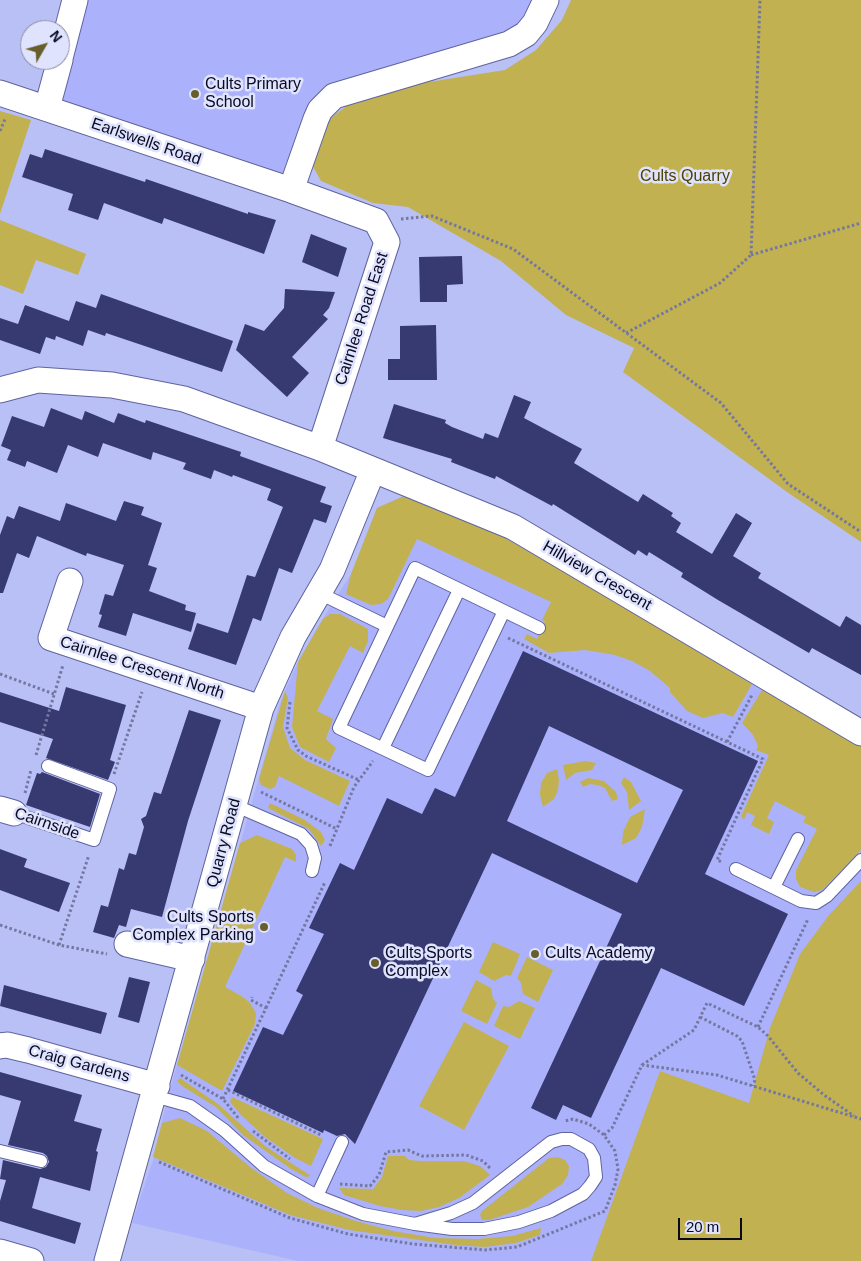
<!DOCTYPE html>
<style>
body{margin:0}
#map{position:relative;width:861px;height:1261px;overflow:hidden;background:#b9c0f5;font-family:Arial,sans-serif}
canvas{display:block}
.north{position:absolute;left:20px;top:20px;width:50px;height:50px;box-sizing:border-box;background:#dfe3fe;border:1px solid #898ca5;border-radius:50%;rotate:52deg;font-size:14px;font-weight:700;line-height:20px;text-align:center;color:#090920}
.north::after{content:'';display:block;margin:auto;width:18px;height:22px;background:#685e2b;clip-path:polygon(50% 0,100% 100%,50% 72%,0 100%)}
.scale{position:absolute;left:678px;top:1218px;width:64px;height:22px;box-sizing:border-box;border:2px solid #090920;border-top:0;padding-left:6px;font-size:15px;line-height:18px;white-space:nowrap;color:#090920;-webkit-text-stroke:4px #dfe3fe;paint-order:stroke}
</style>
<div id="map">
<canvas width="861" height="1261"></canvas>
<div class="north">N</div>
<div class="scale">20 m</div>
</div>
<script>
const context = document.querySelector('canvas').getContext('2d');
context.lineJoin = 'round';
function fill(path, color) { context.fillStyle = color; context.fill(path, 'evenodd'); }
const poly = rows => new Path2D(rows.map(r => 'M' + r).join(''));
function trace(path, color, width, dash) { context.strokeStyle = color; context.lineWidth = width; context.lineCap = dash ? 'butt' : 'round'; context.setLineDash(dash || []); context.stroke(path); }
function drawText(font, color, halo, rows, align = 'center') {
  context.font = font + ' Arial,sans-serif'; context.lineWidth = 5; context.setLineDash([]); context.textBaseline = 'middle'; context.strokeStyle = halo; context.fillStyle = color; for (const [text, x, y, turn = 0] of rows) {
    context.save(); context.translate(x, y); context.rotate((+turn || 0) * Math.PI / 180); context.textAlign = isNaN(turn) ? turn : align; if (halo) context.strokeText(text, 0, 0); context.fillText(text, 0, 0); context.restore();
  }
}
const built = poly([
 [75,0,546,0,535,23,343,92,291,190,47,108],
 [404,496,752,684,861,746,861,1261,298,1261,132,1223,153,1160,167,1100,281,700,298,662,317,628,351,574,377,508]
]);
const green = poly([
 [571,0,861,0,861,542,787,492,623,372,634,348,566,315,501,261,408,207,373,203,321,181,310,161,324,123,365,92,505,70,536,50,562,20],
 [0,111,31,120,0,214],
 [0,220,86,254,78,275,36,260,23,294,0,285],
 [404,496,484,526,569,574,752,684,733,717,723,713,703,718,687,711,670,692,670,688,650,671,632,661,615,655,585,650,549,653,524,639,527,634,537,639,545,621,542,620,551,602,417,539,388,599,381,604,371,605,346,594,351,574,377,508],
 [330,614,340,614,368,629,368,641,363,653,350,646,317,711,333,719,326,739,336,748,329,762,300,747,292,727,298,662,323,619],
 [762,690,861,746,861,850,822,890,814,892,800,887,796,879,796,870,817,829,803,822,806,817,775,801,767,818,774,822,769,834,751,825,755,816,747,812,744,820,741,816,769,755,756,750,758,746,753,735,742,723],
 [285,691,288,698,283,727,290,748,305,760,350,781,339,806,279,776,275,787,270,789,261,785,259,779],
 [585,761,596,763,592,770,575,773,566,780,563,765],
 [557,769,559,780,558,790,554,799,543,807,540,795,541,783,547,773],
 [624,777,631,782,641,801,629,810,627,792,621,783],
 [588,778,604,781,616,792,618,799,612,801,605,788,598,785,590,784,583,787,580,782],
 [270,803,305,820,321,832,325,840,321,846,309,829,268,808],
 [645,809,642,827,636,838,622,845,623,832,630,817],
 [257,835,292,849,296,855,296,862,285,857,225,987,243,997,250,1003,256,1013,255,1024,222,1091,177,1065,240,843],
 [861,881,861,1261,591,1261,660,1071,749,1103,770,1028,800,954,829,915],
 [493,942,520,954,511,976,506,975,494,981,479,972],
 [527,957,553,970,538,1002,523,994,521,983,517,978],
 [476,980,491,988,493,999,497,1003,487,1024,461,1011],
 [519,1001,535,1008,520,1039,494,1026,503,1006,509,1007],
 [464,1022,509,1046,464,1130,419,1106],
 [180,1078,218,1104,265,1146,311,1176,306,1177,291,1169,243,1135,216,1107,182,1086,177,1081],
 [232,1097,323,1139,311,1166,295,1158,265,1137,242,1116,230,1102],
 [180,1118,207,1131,250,1167,287,1193,318,1208,356,1221,393,1231,435,1238,477,1239,512,1236,541,1228,540,1235,516,1243,485,1247,455,1245,349,1230,290,1215,153,1157,162,1123],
 [388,1156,405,1156,409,1160,421,1161,464,1161,480,1166,490,1175,459,1198,439,1207,421,1211,402,1210,380,1206,344,1195,339,1188,373,1189,382,1177],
 [558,1157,565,1160,569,1166,568,1175,562,1184,528,1207,489,1220,482,1220,480,1215,482,1211,549,1158]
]);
const building = poly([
 [45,149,145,182,146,179,248,214,248,212,276,220,264,254,164,218,162,224,104,203,98,220,68,210,73,194,22,177,30,154,42,158],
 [311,234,347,248,338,277,302,262],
 [462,256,463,284,447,285,447,302,420,302,419,257],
 [285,289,335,292,329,308,323,315,328,319,292,357,309,373,287,397,236,350,245,324,264,331,284,308],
 [101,294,233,341,222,372,106,333,105,336,88,330,83,346,56,336,55,340,46,337,40,354,0,340,0,318,18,324,25,305,69,321,76,301,96,308],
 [436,325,437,380,388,380,388,359,400,359,400,326],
 [514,395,531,402,524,418,582,449,574,463,638,502,643,494,673,513,671,516,681,523,676,532,712,554,736,513,752,523,733,556,761,573,758,578,840,627,846,616,861,625,861,675,812,648,809,653,718,600,681,577,683,573,649,552,647,556,638,550,635,555,553,504,552,506,496,476,495,479,451,462,452,459,383,438,394,404,446,420,445,423,452,427,483,439,485,433,498,438],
 [51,408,82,420,85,411,114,423,118,413,145,423,146,420,241,452,240,456,326,487,320,502,332,506,326,523,314,519,292,573,279,568,261,621,253,618,236,665,188,649,197,623,228,633,247,575,255,577,283,507,267,500,271,489,233,475,232,477,214,470,211,479,183,469,186,463,153,452,151,460,103,443,98,457,68,445,57,473,27,461,25,467,7,460,11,450,1,446,12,416,44,427],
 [124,501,144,507,141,515,162,523,148,565,157,568,149,591,186,605,185,610,196,613,191,632,133,613,126,636,98,627,102,615,99,614,105,594,113,596,124,565,87,553,86,556,37,536,29,558,17,553,3,593,0,593,0,535,7,516,14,519,19,506,60,521,66,503,116,521],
 [523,651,758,761,705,874,788,914,744,1006,661,968,591,1118,563,1105,556,1120,531,1108,622,914,492,853,355,1144,345,1134,337,1136,324,1130,323,1133,233,1091,263,1027,283,1035,303,995,296,991,324,934,309,928,340,863,354,870,387,798,422,814,435,788,455,797],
 [549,726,683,790,637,883,507,821],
 [66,687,126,705,110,760,115,762,108,780,46,758,53,739,0,722,0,692,59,711],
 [189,710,221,720,188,821,162,917,131,909,126,927,119,925,114,938,93,932,101,905,108,907,119,868,124,870,129,853,136,855,144,827,141,819,146,816,154,792,161,794],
 [42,772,100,794,90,827,26,805,37,773,40,774],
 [0,849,27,859,24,867,70,883,59,912,0,890],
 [129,977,150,982,139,1023,118,1017],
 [4,985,107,1013,101,1034,0,1006],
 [0,1072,82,1095,74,1121,102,1129,96,1151,98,1152,90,1191,40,1177,32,1208,81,1223,75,1244,0,1221,0,1201,6,1180,0,1179,3,1160,40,1169,46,1167,49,1162,47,1156,43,1153,8,1145,21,1101,0,1095]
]);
const path = poly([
 [0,131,5,119],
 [401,219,432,216,513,249,721,403,788,484,861,532],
 [751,255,861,223],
 [626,333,720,283,751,255,760,0],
 [508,638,763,759,717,860,722,862],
 [0,674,54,694],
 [290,702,287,728,298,750,306,756,359,780],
 [727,742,752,695],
 [36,755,63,665],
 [114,774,142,692],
 [261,792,337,829],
 [25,793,31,770],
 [330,846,354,787,373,761],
 [0,925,59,945,107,954],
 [59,945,89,855],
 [266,1008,325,882],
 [700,1017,737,1036,742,1041,755,1080,753,1086],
 [758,1027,808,919],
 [642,1065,694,1030,707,1003,758,1027,768,1036,798,1073,824,1095,854,1116],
 [181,1075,223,1099,239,1119],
 [228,1090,321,1135],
 [223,1099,266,1008,251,1000,252,997],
 [253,1131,290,1159],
 [604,1135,612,1128,642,1065,717,1075,861,1119],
 [159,1162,290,1218,348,1234,413,1244,485,1250,517,1247,605,1211,615,1185,618,1169,615,1151,604,1135,589,1124,573,1119,565,1121],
 [340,1184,370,1186,379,1175,386,1152,408,1150,422,1156,466,1155,483,1161,491,1169]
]);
const lane = poly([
 [319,593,387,626],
 [504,611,428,770,339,728,415,568,504,611,539,628],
 [383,748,459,590],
 [234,805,301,834,311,845,315,858,312,871],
 [14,813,94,840,110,789,48,766],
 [736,869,801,901,816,903,827,896,861,860],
 [774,887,798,839],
 [154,1096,190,1106,224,1130,264,1166,317,1196,363,1214,415,1224,452,1229,484,1229,519,1222,551,1211,583,1194,590,1186,596,1177,594,1158,589,1149,571,1139,562,1139,551,1142,473,1203,451,1213,415,1224],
 [0,1151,41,1161],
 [317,1196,342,1142]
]);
const street = poly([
 [60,58,75,0],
 [0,93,291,190,376,221,387,242,320,448],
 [47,108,60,60],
 [291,190,316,119,320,110,334,96,509,44,526,34,535,23,546,0],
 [0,390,38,380,112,385,184,399,320,448,513,527,861,733],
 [70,581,51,638,261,708],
 [0,809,14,813],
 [127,944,192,959],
 [0,1046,7,1045,28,1050,157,1086],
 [0,1252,31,1261],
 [107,1261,261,708,293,637,332,570,373,470]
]);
const markers = [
 [195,94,5,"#685e2b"],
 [264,927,5,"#685e2b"],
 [535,954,5,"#685e2b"],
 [375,963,5,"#685e2b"]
];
const poiNames = [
 ["Cults Primary",205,85],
 ["School",205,103],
 ["Cults Sports",254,918,"right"],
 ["Complex Parking",254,936,"right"],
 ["Cults Sports",385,954],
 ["Complex",385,972],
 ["Cults Academy",545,954]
];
const streetNames = [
 ["Earlswells Road",146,142,19],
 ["Cairnlee Road East",362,319,-72],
 ["Hillview Crescent",597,576,30],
 ["Cairnlee Crescent North",142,668,18],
 ["Cairnside",47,824,19],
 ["Quarry Road",224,843,-75],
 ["Craig Gardens",79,1064,15]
];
const parkNames = [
 ["Cults Quarry",685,177]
];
fill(built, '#abb2fb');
fill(green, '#c2b151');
fill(building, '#373971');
trace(lane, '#5f63a0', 14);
trace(street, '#5f63a0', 27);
trace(path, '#7478a1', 3, [2.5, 2.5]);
trace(lane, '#fff', 12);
trace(street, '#fff', 25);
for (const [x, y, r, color] of markers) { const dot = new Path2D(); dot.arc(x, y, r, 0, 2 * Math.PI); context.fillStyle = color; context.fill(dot); trace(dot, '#dfe3fe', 2); }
drawText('16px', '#090920', '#dfe3fe', poiNames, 'left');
drawText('16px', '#090920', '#dfe3fe', streetNames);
drawText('16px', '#4c4203', '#dfe3fe', parkNames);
</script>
